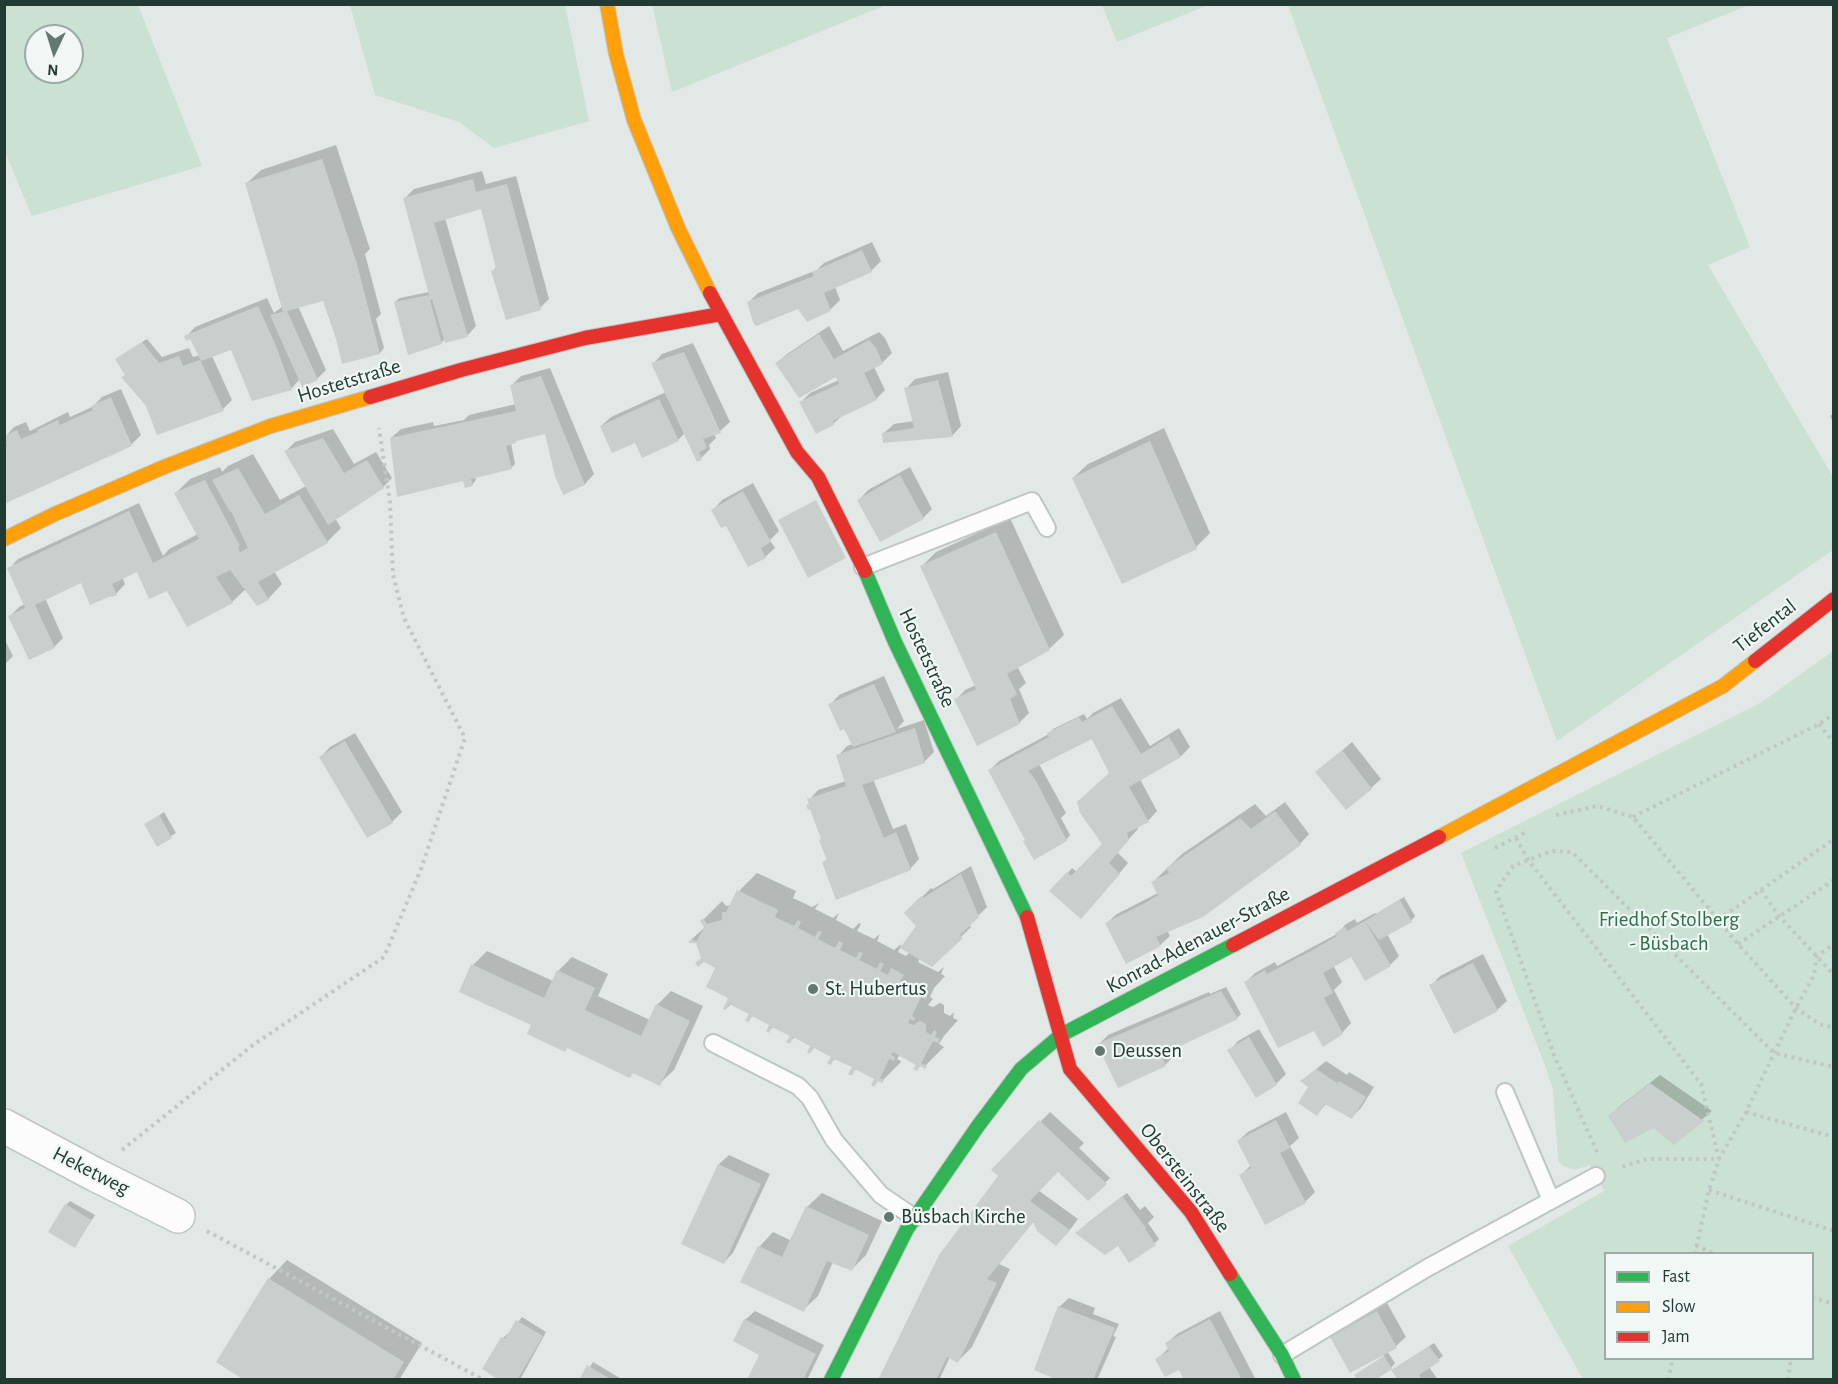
<!DOCTYPE html>
<meta charset="utf-8">
<style>
body{margin:0}
#map{position:relative;width:1838px;height:1384px;overflow:hidden;background:#e2e8e5;font-family:"Alegreya Sans",sans-serif}
canvas{display:block}
.frame{position:absolute;inset:0;border:6px solid #213a34;pointer-events:none}
.legend{position:absolute;left:1604px;top:1252px;width:210px;height:108px;box-sizing:border-box;background:#f0f7f4;border:2px solid #9daba7;margin:0;padding:8px 10px;list-style:none;font-size:18px;color:#213a34}
.legend li{display:flex;align-items:center;gap:12px;height:30px}
.legend b{width:30px;border:2px solid #9daba7}
.north{position:absolute;left:24px;top:24px;width:60px;height:60px;box-sizing:border-box;background:#f0f7f4;border:2px solid #9daba7;border-radius:50%;rotate:184deg;font-size:16px;font-weight:700;line-height:24px;text-align:center;color:#213a34}
.north::after{content:'';display:block;margin:auto;width:21px;height:27px;background:#657772;clip-path:polygon(50% 0,100% 100%,50% 72%,0 100%)}
</style>
<div id="map">
<canvas width="1838" height="1384"></canvas>
<div class="frame"></div>
<ul class="legend">
<li><b style="height:8px;background:#30b455"></b>Fast</li>
<li><b style="height:8px;background:#ff9f0a"></b>Slow</li>
<li><b style="height:8px;background:#e5322d"></b>Jam</li>
</ul>
<div class="north">N</div>
</div>
<script>
const context = document.querySelector('canvas').getContext('2d');
context.lineJoin = 'round';
function fill(path, color) { context.fillStyle = color; context.fill(path, 'evenodd'); }
const poly = rows => new Path2D(rows.map(r => 'M' + r).join(''));
function trace(path, color, width, dash) { context.strokeStyle = color; context.lineWidth = width; context.lineCap = dash ? 'butt' : 'round'; context.setLineDash(dash || []); context.stroke(path); }
function drawText(font, color, halo, rows, align = 'center') {
  context.font = font + ' "Alegreya Sans",sans-serif'; context.lineWidth = 4.5; context.setLineDash([]); context.textBaseline = 'middle'; context.strokeStyle = halo; context.fillStyle = color; for (const [text, x, y, turn = 0] of rows) {
    context.save(); context.translate(x, y); context.rotate((+turn || 0) * Math.PI / 180); context.textAlign = isNaN(turn) ? turn : align; if (halo) context.strokeText(text, 0, 0); context.fillText(text, 0, 0); context.restore();
  }
}
const green = poly([
 [652,4,886,4,886,5,672,92],
 [4,5,138,5,202,166,32,216,5,152],
 [36,36,72,36,72,72,36,72],
 [350,5,565,5,589,121,494,148,459,122,375,95],
 [1102,5,1208,5,1117,42],
 [1288,5,1749,5,1667,38,1750,247,1708,265,1833,477,1833,550,1557,741],
 [1833,651,1833,1379,1583,1379,1508,1246,1604,1191,1590,1165,1575,1170,1563,1166,1558,1161,1553,1089,1544,1063,1461,853,1762,702],
 [1606,1254,1812,1254,1812,1358,1606,1358]
]);
const shadow = poly([
 [336,145,370,249,365,254,381,314,376,319,384,348,380,353,343,362,325,298,298,306,326,370,317,379,300,379,291,389,232,348,212,356,232,400,223,409,126,374,122,355,147,339,162,357,189,348,193,357,200,355,191,337,186,337,195,327,267,298,274,313,283,306,246,184,261,170],
 [482,171,486,184,516,176,549,299,540,308,493,271,497,266,482,208,445,218,476,326,467,336,445,339,441,343,395,302,400,298,429,292,404,199,414,189],
 [872,242,881,261,871,271,835,287,840,300,831,309,807,320,799,307,748,303,758,293,817,270,824,263],
 [829,326,843,351,879,332,885,338,892,353,882,363,874,367,885,390,876,399,843,415,833,424,801,402,810,393,839,380,837,375,777,363,787,354],
 [693,343,730,422,720,431,714,433,716,438,709,445,710,449,701,458,685,433,678,440,635,441,601,426,611,417,666,392,653,364,662,354],
 [550,368,594,474,585,484,564,493,546,432,519,438,515,442,511,443,515,464,511,468,475,477,476,480,472,485,391,438,401,429,433,422,434,426,464,420,469,415,516,404,512,385,521,376],
 [948,372,961,426,952,436,884,433,894,424,914,421,906,389,915,379],
 [121,389,141,435,132,444,4,502,4,443,7,442,5,437,14,427,26,422,30,431,68,412,70,417,92,407,102,397],
 [1834,413,1834,424,1830,416],
 [1164,428,1210,533,1196,547,1073,478,1088,464],
 [333,429,354,464,376,452,392,478,383,487,335,518,341,528,327,542,274,571,282,584,268,599,246,589,232,602,187,625,168,587,137,570,122,577,125,584,116,594,81,581,45,598,63,638,54,647,10,616,19,607,25,604,9,569,18,559,139,503,163,556,169,549,198,534,176,493,190,479,220,467,222,472,228,466,253,454,280,500,306,486,286,451,295,442],
 [910,467,932,509,923,518,859,500,868,490],
 [753,483,779,531,770,540,775,548,765,557,713,510,722,500],
 [1010,518,1064,635,1049,649,1017,666,1026,683,1019,689,1029,713,1019,723,956,700,965,690,976,685,922,566,936,552],
 [4,638,13,656,4,665],
 [884,676,904,721,897,729,924,720,934,752,924,762,873,779,893,829,906,824,919,859,910,869,823,863,828,858,809,800,818,790,846,781,838,756,847,746,853,744,830,705,839,695],
 [1121,698,1150,746,1179,728,1190,747,1181,756,1140,779,1157,811,1148,821,1137,826,1138,829,1117,852,1128,863,1107,888,1052,891,1072,868,1077,872,1104,845,1110,773,1091,737,1039,764,1066,813,1061,818,1070,835,1066,840,1027,839,989,771,999,761,1049,734,1053,729,1084,714,1087,719,1093,713],
 [355,733,402,812,392,822,368,836,321,757,330,747],
 [1352,742,1381,779,1371,788,1317,772],
 [1285,802,1309,834,1300,844,1167,930,1170,936,1160,945,1107,923,1117,914,1158,893,1153,882,1182,854,1255,804,1266,816],
 [164,812,176,833,157,845,145,825],
 [971,866,987,907,969,925,971,927,943,955,920,958,918,962,938,972,944,967,941,974,945,976,934,988,930,997,933,999,928,1005,933,1007,940,1003,944,1005,944,1013,950,1016,954,1012,953,1018,958,1020,944,1036,939,1044,944,1047,924,1067,921,1065,917,1069,918,1064,900,1054,897,1059,901,1061,900,1063,881,1082,879,1080,874,1085,876,1079,857,1068,851,1074,854,1067,836,1058,831,1063,833,1056,815,1047,810,1052,812,1045,795,1037,789,1042,792,1035,774,1026,769,1031,771,1024,754,1015,748,1020,751,1014,731,1004,726,1009,730,998,717,967,702,958,697,942,691,940,706,926,702,921,722,901,726,906,732,905,739,891,757,873,796,891,793,898,812,907,819,903,815,909,833,918,839,913,836,920,853,929,859,923,861,924,857,931,874,939,880,934,877,941,894,950,900,945,903,946,918,926,906,913,931,888,933,889],
 [901,946,910,952,906,956,898,952],
 [1404,897,1415,916,1411,921,1387,934,1399,956,1390,965,1352,955,1333,965,1342,982,1334,990,1351,1023,1342,1033,1315,1029,1246,982,1255,973,1275,962,1277,966,1337,934,1346,924,1355,919,1357,923,1375,913,1376,914],
 [487,951,553,981,558,971,572,957,608,974,598,996,650,1020,657,1005,671,991,703,1006,674,1070,659,1084,634,1072,630,1076,568,1047,565,1050,533,1025,473,965],
 [1483,954,1507,1001,1497,1010,1431,986,1440,976],
 [1226,987,1241,1014,1237,1018,1172,1049,1174,1056,1165,1065,1099,1044,1108,1035,1209,992,1210,994],
 [1259,1029,1286,1074,1276,1084,1256,1096,1229,1051,1238,1041],
 [1326,1061,1347,1075,1349,1072,1374,1087,1361,1108,1352,1117,1327,1103,1317,1114,1310,1087,1302,1081],
 [1660,1075,1712,1111,1674,1143,1654,1126,1610,1116,1620,1106],
 [1050,1112,1084,1143,1079,1148,1110,1178,1088,1199,1058,1170,1038,1190,1078,1219,1066,1235,1034,1221,999,1264,1010,1269,972,1347,958,1361,950,1357,939,1380,879,1380,1000,1176,993,1170],
 [1286,1112,1299,1138,1290,1146,1315,1192,1305,1202,1266,1223,1241,1175,1251,1165,1238,1141,1248,1132],
 [729,1155,770,1174,733,1253,724,1262,683,1243,719,1164],
 [822,1193,882,1221,866,1255,852,1269,833,1262,818,1296,803,1310,759,1247,773,1232,792,1241,807,1207],
 [1127,1193,1140,1210,1145,1206,1154,1217,1148,1223,1159,1239,1155,1243,1120,1247,1086,1224],
 [70,1201,95,1215,75,1246,66,1205],
 [287,1260,422,1343,399,1380,247,1380,269,1279],
 [1069,1298,1095,1308,1093,1314,1119,1324,1113,1336,1116,1337,1097,1380,1062,1380,1059,1307],
 [1387,1303,1406,1337,1396,1346,1387,1351,1395,1363,1391,1368,1356,1375,1384,1356,1383,1354,1332,1337,1342,1328],
 [755,1311,824,1345,807,1380,749,1380,761,1354,745,1320],
 [1220,1311,1256,1380,1186,1380,1180,1368,1157,1359,1169,1348,1167,1343,1177,1334],
 [522,1317,546,1332,521,1378,519,1380,500,1380,484,1369,503,1338,513,1329],
 [1434,1343,1443,1356,1429,1367,1438,1380,1400,1380,1393,1370],
 [593,1362,623,1380,581,1380]
]);
const building = poly([
 [322,159,357,264,380,354,342,364,336,339,323,301,287,311,318,380,302,387,270,315,283,312,245,183],
 [473,179,476,192,507,184,541,310,506,320,491,271,496,269,481,209,434,223,468,337,445,343,432,299,430,300,442,344,408,355,394,302,429,295,403,198],
 [862,250,872,272,824,293,831,311,807,322,798,309,756,326,753,322,747,302,814,276,812,272],
 [258,306,276,346,292,390,252,401,231,350,201,361,190,339,186,341,184,336],
 [819,334,834,359,869,340,876,348,883,364,864,373,877,400,833,421,834,425,816,434,799,402,839,384,836,377,799,398,775,363],
 [142,342,159,363,179,356,183,366,200,360,224,411,157,435,146,406,121,377,125,375,115,359],
 [684,352,721,433,703,439,707,448,699,452,702,460,697,462,651,363],
 [541,376,585,485,563,495,555,476,545,434,516,441,516,443,506,446,512,469,471,479,473,486,465,488,463,481,397,497,390,438,516,411,510,385],
 [938,380,953,437,883,443,882,433,914,428,904,388],
 [111,397,132,446,4,504,4,447,7,446,4,436,17,430,21,439,38,432,37,430,58,420,60,425,93,410,91,406],
 [659,399,679,441,642,458,635,443,612,453,600,426],
 [323,438,344,473,367,460,384,488,328,525,284,451],
 [1150,441,1197,549,1122,584,1072,478],
 [238,468,265,514,299,495,328,543,258,582,269,600,257,606,230,570,216,577,233,603,187,627,167,591,149,599,137,572,112,584,117,595,112,597,111,596,90,605,81,583,35,605,55,648,29,660,8,616,25,608,7,568,129,511,153,563,199,539,174,493,205,480,240,546,238,547,240,552,248,548,231,511,230,512,212,480],
 [900,475,924,519,880,542,857,500],
 [743,491,771,542,761,548,766,558,748,567,726,526,721,528,711,510],
 [816,500,846,558,808,578,778,520],
 [996,532,1050,650,1007,674,1017,694,1010,699,1020,724,977,746,954,699,976,689,920,566],
 [874,684,896,732,853,747,844,729,840,731,828,704],
 [1112,706,1141,754,1169,737,1181,757,1129,787,1149,822,1127,833,1129,840,1109,863,1120,874,1081,919,1049,891,1067,872,1071,876,1102,844,1080,813,1077,802,1109,773,1092,739,1028,771,1035,779,1067,841,1034,860,1023,841,1025,840,988,770,1049,737,1047,733,1079,717,1082,722],
 [915,728,925,763,862,785,884,838,896,832,911,870,836,900,822,862,827,860,819,840,821,839,810,809,808,810,806,805,809,804,807,799,846,786,836,755],
 [345,741,393,823,367,838,319,757],
 [1342,750,1372,789,1346,810,1315,772],
 [1275,811,1301,845,1203,917,1156,937,1161,946,1126,964,1105,923,1147,902,1158,895,1151,882,1169,873,1166,868,1240,818,1251,829],
 [159,815,172,838,157,847,144,824],
 [961,874,979,917,960,935,963,938,932,967,900,948,916,926,904,913,921,896,923,898],
 [737,890,778,910,775,917,794,926,798,920,801,922,798,928,815,937,818,931,822,932,818,939,835,948,839,941,843,943,840,950,856,958,859,952,863,953,859,960,877,969,880,962,884,964,880,971,888,975,891,968,904,975,900,981,920,991,923,984,926,986,923,993,927,995,926,999,921,997,912,1016,915,1018,914,1021,910,1019,908,1023,913,1025,920,1021,926,1024,926,1032,931,1035,934,1030,937,1032,935,1037,940,1039,938,1043,933,1041,921,1063,927,1066,925,1069,920,1066,917,1071,913,1069,916,1065,893,1052,891,1055,895,1057,894,1061,889,1059,880,1078,884,1080,882,1083,878,1081,874,1087,871,1085,874,1079,855,1069,852,1076,848,1074,852,1067,834,1059,831,1065,827,1063,831,1057,814,1048,810,1054,807,1052,810,1046,793,1037,790,1044,786,1042,790,1036,772,1027,769,1033,766,1031,769,1025,752,1016,749,1022,745,1021,749,1014,729,1004,726,1010,723,1009,728,998,706,987,715,968,704,962,698,967,695,963,701,958,696,943,689,943,690,940,697,941,704,927,700,921,703,918,707,924,722,920,722,912,726,912],
 [1400,900,1412,922,1379,940,1365,921],
 [1365,921,1391,966,1365,981,1351,957,1323,973,1333,993,1324,998,1343,1034,1323,1047,1314,1031,1278,1048,1244,982,1265,970,1267,974,1311,951,1337,936,1335,933,1345,927,1347,931],
 [1473,963,1498,1011,1454,1034,1429,985],
 [471,964,544,998,557,970,595,988,585,1010,641,1036,656,1004,690,1021,660,1086,633,1073,630,1078,567,1048,565,1052,527,1034,531,1025,459,992],
 [1221,991,1238,1019,1161,1055,1166,1066,1118,1088,1097,1044],
 [1249,1037,1277,1085,1256,1098,1227,1050],
 [1316,1069,1337,1083,1339,1081,1366,1097,1352,1119,1325,1104,1317,1116,1298,1103,1308,1087,1300,1081],
 [1650,1083,1704,1121,1674,1145,1654,1128,1625,1143,1608,1116],
 [1039,1120,1107,1184,1088,1201,1058,1172,1030,1201,1070,1230,1056,1246,1037,1231,1033,1222,987,1279,997,1283,958,1363,947,1357,936,1380,878,1380,939,1255,998,1176,991,1170],
 [1276,1120,1290,1148,1280,1153,1306,1203,1265,1225,1239,1175,1251,1168,1237,1141],
 [718,1164,761,1184,724,1264,681,1244],
 [1122,1196,1146,1228,1145,1229,1156,1245,1129,1263,1118,1246,1105,1255,1075,1233],
 [65,1204,91,1220,75,1248,48,1232],
 [806,1206,869,1235,852,1271,827,1261,804,1312,740,1282,758,1246,782,1257],
 [268,1278,404,1362,393,1380,244,1380,216,1362],
 [1058,1306,1115,1328,1093,1380,1058,1380,1034,1370],
 [1377,1311,1397,1348,1350,1373,1330,1337],
 [744,1319,816,1354,803,1380,747,1380,759,1355,733,1341],
 [1210,1319,1242,1380,1184,1380,1179,1370,1165,1377,1155,1359,1169,1351,1165,1343],
 [516,1320,543,1336,517,1380,499,1380,482,1369,501,1337,505,1339],
 [1429,1346,1440,1361,1419,1375,1422,1380,1398,1380,1391,1370],
 [1384,1356,1392,1369,1375,1380,1357,1380,1354,1375],
 [587,1365,612,1380,579,1380]
]);
const path = poly([
 [1819,724,1834,743],
 [1556,815,1597,806,1633,817,1738,944,1796,1008,1819,1024,1834,1028],
 [1633,817,1819,724,1834,714],
 [1516,838,1529,861,1701,1084,1719,1159,1647,1159,1618,1168],
 [1495,848,1526,832],
 [1761,890,1779,916,1834,975],
 [1718,920,1834,839],
 [1738,944,1834,880],
 [1746,1112,1834,1137],
 [122,1150,253,1045,384,957,421,869,465,738,404,618,393,575,390,502,379,428],
 [1597,1152,1554,1055,1496,891,1513,866,1552,851,1572,852,1774,1053,1834,1067],
 [1709,1190,1834,1231],
 [207,1231,484,1380],
 [1696,1245,1714,1254],
 [1695,1254,1709,1190,1719,1159,1746,1112,1796,1008,1814,975,1817,956,1834,944],
 [1812,1297,1834,1304],
 [1668,1380,1673,1358],
 [1788,1380,1791,1358]
]);
const lane = poly([
 [863,567,1032,501,1047,528],
 [713,1043,798,1086,810,1098,834,1140,881,1195,915,1218],
 [1505,1092,1551,1200],
 [1282,1355,1427,1268,1596,1176]
]);
const street = poly([
 [4,1126,96,1175,178,1216]
]);
const fast = poly([
 [865,571,895,642,1027,917],
 [1230,1274,1282,1355,1294,1380],
 [831,1380,907,1229,978,1126,1021,1069,1061,1035,1233,945]
]);
const slow = poly([
 [607,4,616,54,634,120,678,228,710,293],
 [4,539,55,514,164,467,271,426,370,397],
 [1439,837,1723,686,1755,661]
]);
const jam = poly([
 [710,293,797,452,818,477,865,571],
 [370,397,461,370,585,338,721,314],
 [1755,661,1834,599],
 [1027,917,1070,1069,1191,1212,1230,1274],
 [1233,945,1439,837]
]);
const markers = [
 [813,989,6,"#657772"],
 [1100,1051,6,"#657772"],
 [889,1217,6,"#657772"]
];
const streetNames = [
 ["Hostetstraße",349,381,-17],
 ["Tiefental",1765,626,-38],
 ["Hostetstraße",927,658,65],
 ["Konrad-Adenauer-Straße",1198,940,-28],
 ["Heketweg",91,1171,27],
 ["Obersteinstraße",1185,1178,52]
];
const parkNames = [
 ["Friedhof Stolberg",1669,920],
 ["- Büsbach",1669,944]
];
const poiNames = [
 ["St. Hubertus",825,989],
 ["Deussen",1112,1051],
 ["Büsbach Kirche",901,1217]
];
fill(green, '#cbe1d3');
fill(shadow, '#0003');
fill(building, '#c9cfcd');
trace(lane, '#bfc5c2', 20);
trace(street, '#bfc5c2', 36);
trace(fast, '#bec5c3', 16);
trace(slow, '#bec5c3', 16);
trace(jam, '#bec5c3', 16);
trace(path, '#c0c8c5', 4, [3, 4.5]);
trace(lane, '#fbfcfb', 16);
trace(street, '#fbfcfb', 33);
trace(fast, '#30b455', 14);
trace(slow, '#ff9f0a', 14);
trace(jam, '#e5322d', 14);
for (const [x, y, r, color] of markers) { const dot = new Path2D(); dot.arc(x, y, r, 0, 2 * Math.PI); context.fillStyle = color; context.fill(dot); trace(dot, '#f0f7f4', 2); }
drawText('21px', '#213a34', '#f0f7f4', streetNames);
drawText('21px', '#2d6f4a', '#f0f7f4', parkNames);
drawText('21px', '#213a34', '#f0f7f4', poiNames, 'left');
</script>
